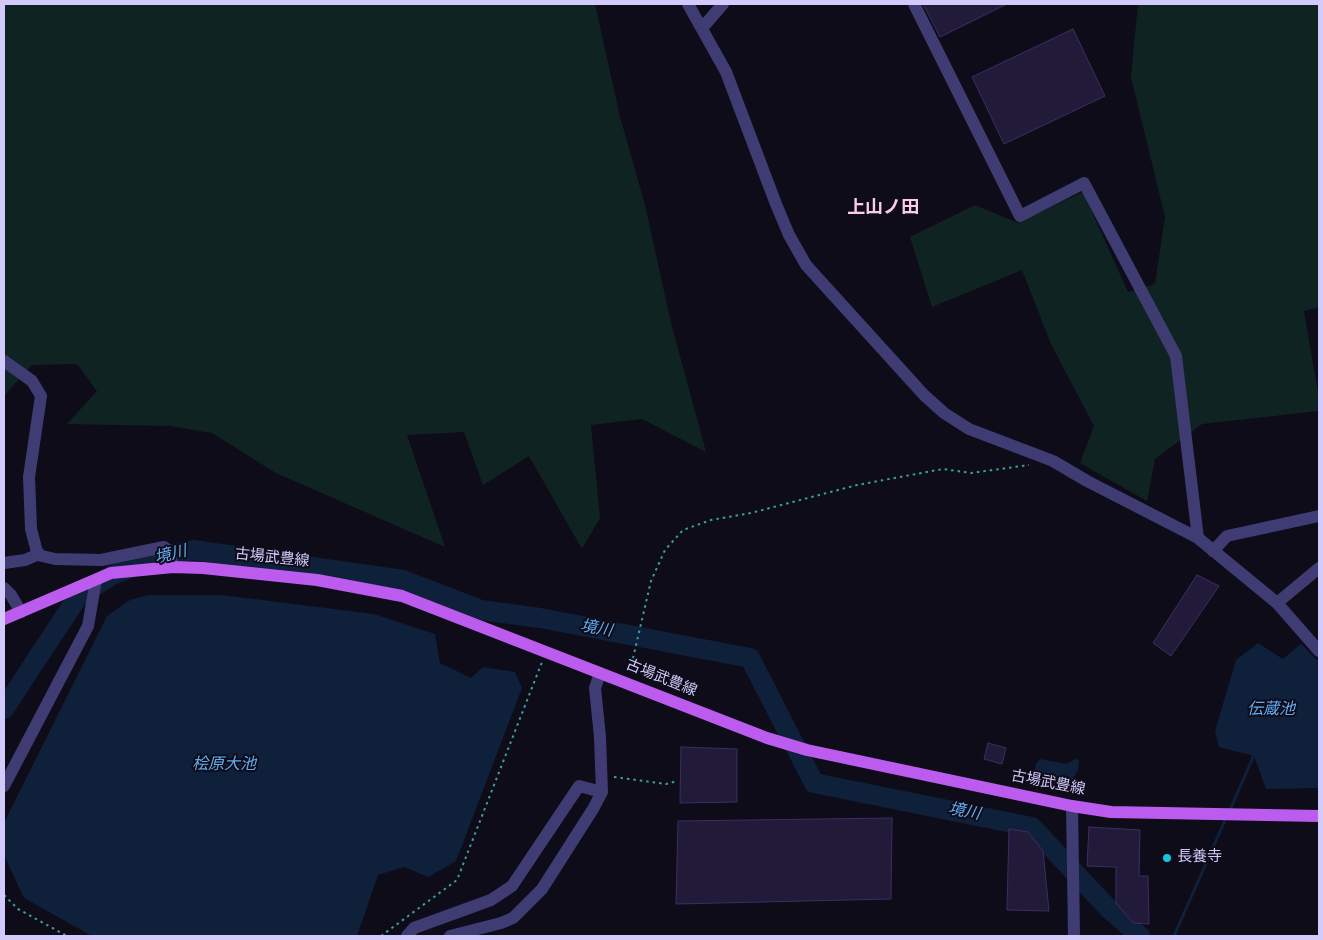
<!DOCTYPE html>
<meta charset="utf-8">
<style>
body{margin:0}
#map{position:relative;width:1323px;height:940px;overflow:hidden;background:#0f0c1a;font-family:Overpass,sans-serif}
canvas{display:block}
.frame{position:absolute;inset:0;border:5px solid #d1cafa;pointer-events:none}
</style>
<div id="map">
<canvas width="1323" height="940"></canvas>
<div class="frame"></div>
</div>
<script>
const context = document.querySelector('canvas').getContext('2d');
context.lineJoin = 'round';
function fill(path, color) { context.fillStyle = color; context.fill(path, 'evenodd'); }
const poly = rows => new Path2D(rows.map(r => 'M' + r).join(''));
function trace(path, color, width, dash) { context.strokeStyle = color; context.lineWidth = width; context.lineCap = dash ? 'butt' : 'round'; context.setLineDash(dash || []); context.stroke(path); }
function drawText(font, color, halo, rows, align = 'center') {
  context.font = font + ' Overpass,"Noto Sans JP",sans-serif'; context.lineWidth = 4; context.setLineDash([]); context.textBaseline = 'middle'; context.strokeStyle = halo; context.fillStyle = color; for (const [text, x, y, turn = 0] of rows) {
    context.save(); context.translate(x, y); context.rotate((+turn || 0) * Math.PI / 180); context.textAlign = isNaN(turn) ? turn : align; if (halo) context.strokeText(text, 0, 0); context.fillText(text, 0, 0); context.restore();
  }
}
const green = poly([
 [4,4,595,4,620,117,645,205,671,323,706,452,642,419,591,425,600,518,582,549,529,456,483,485,464,432,407,435,445,547,276,473,212,433,170,426,67,424,97,391,77,364,32,365,4,396],
 [1138,4,1319,4,1319,307,1304,311,1319,398,1319,411,1202,424,1155,459,1147,501,1080,463,1094,426,1051,344,1022,270,932,307,910,237,975,205,1018,223,1083,192,1128,292,1155,284,1165,217,1131,77]
]);
const water = poly([
 [149,595,222,595,374,614,435,634,440,663,471,678,483,667,515,672,522,688,456,861,428,877,404,867,378,875,357,936,92,936,24,898,4,855,4,823,107,616,130,600],
 [1258,643,1283,659,1301,644,1319,662,1319,788,1266,789,1254,756,1219,747,1215,731,1236,660],
 [1040,759,1066,764,1075,759,1079,760,1078,769,1070,786,1061,790,1036,782,1033,776,1036,764]
]);
const stream = poly([
 [1230,810,1254,755],
 [1174,936,1226,818]
]);
const river = poly([
 [4,709,77,598,112,575,155,558,193,550,403,580,481,610,540,618,750,658,814,783,1032,827,1108,908,1140,936]
]);
const building = poly([
 [923,4,1007,4,940,37,923,4],
 [1073,29,1105,96,1004,144,972,77,1073,29],
 [1197,575,1219,586,1171,656,1153,643,1197,575],
 [988,743,1006,748,1002,764,984,759,988,743],
 [681,747,737,749,737,802,680,803,681,747],
 [892,818,891,899,676,904,678,821,892,818],
 [1089,827,1140,830,1139,876,1148,876,1149,924,1133,923,1116,903,1116,867,1087,866,1089,827],
 [1009,829,1028,832,1043,851,1049,911,1007,910,1009,829]
]);
const path = poly([
 [630,671,651,581,665,550,683,530,711,520,751,513,857,485,943,469,971,473,1029,465],
 [614,777,666,784,677,781],
 [4,895,18,909,67,936],
 [381,936,457,880,542,662]
]);
const minor = poly([
 [688,4,726,72,776,204,789,235,806,265,924,395,944,413,969,429,1053,461,1087,481,1198,538,1277,603,1319,651],
 [914,4,1020,216,1084,183,1176,356,1198,538],
 [703,27,723,4],
 [4,361,32,381,41,396,29,477,31,529,37,552,42,556,55,559,101,560,164,547,169,551,173,567],
 [1213,551,1227,536,1319,516],
 [4,563,25,560,39,554],
 [4,588,11,595,21,612],
 [1277,603,1319,568],
 [4,786,88,626,96,580],
 [1072,806,1074,936],
 [407,936,414,928,491,900,512,886,579,786,602,792],
 [450,936,501,923,513,918,542,889,593,809,602,792,600,737,595,688,600,673]
]);
const major = poly([
 [4,619,111,573,173,567,203,568,317,580,402,596,767,738,807,750,1072,806,1111,812,1319,816]
]);
const markers = [
 [1167,858,5,"#16c4db"]
];
const streetNames = [
 ["古場武豊線",272,559,6],
 ["古場武豊線",661,679,22],
 ["古場武豊線",1048,784,11]
];
const poiNames = [
 ["長養寺",1177,858]
];
const waterNames = [
 ["境川",171,556,-13],
 ["境川",596,630,10],
 ["伝蔵池",1271,711],
 ["桧原大池",224,766],
 ["境川",964,813,11]
];
const quarterNames = [
 ["上山ノ田",883,209]
];
fill(green, '#102323');
fill(water, '#0f203b');
trace(stream, '#0f203b', 3);
trace(river, '#0f203b', 20);
fill(building, '#211a39');
trace(building, '#3a2f63', 1);
trace(path, '#38a19c', 2, [2.5, 4]);
trace(minor, '#3f3c74', 12);
trace(major, '#bb5cef', 12);
for (const [x, y, r, color] of markers) { const dot = new Path2D(); dot.arc(x, y, r, 0, 2 * Math.PI); context.fillStyle = color; context.fill(dot); trace(dot, '#0f0c1a', 2); }
drawText('15px', '#d1cafa', '#0f0c1a', streetNames);
drawText('15px', '#d1cafa', '#0f0c1a', poiNames, 'left');
drawText('italic 16px', '#63acf0', '#0f0c1a', waterNames);
drawText('bold 18px', '#facce9', '#0f0c1a', quarterNames);
</script>
